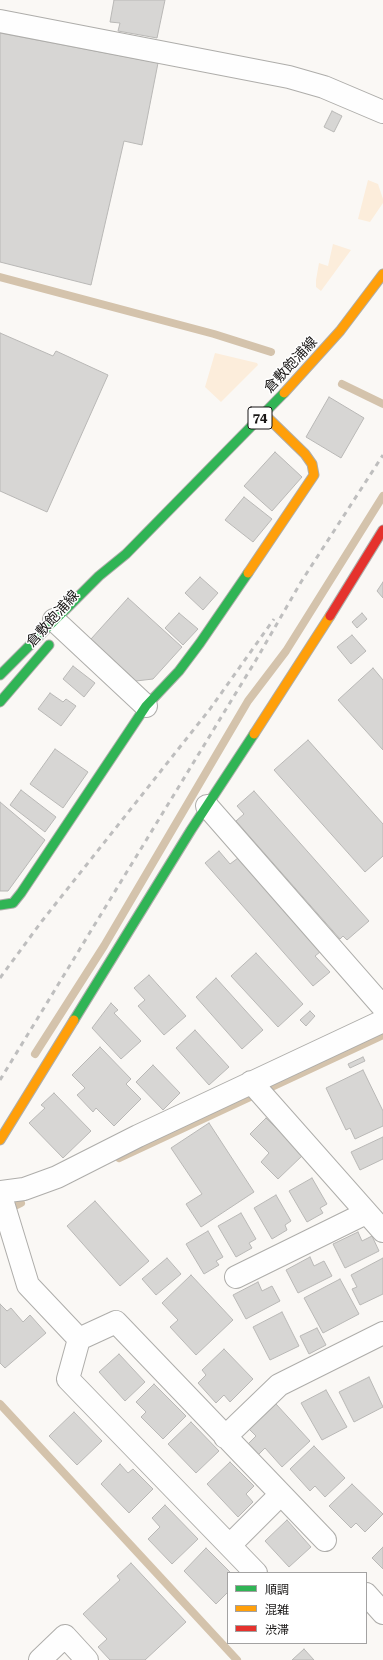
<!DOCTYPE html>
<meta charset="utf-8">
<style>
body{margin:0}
#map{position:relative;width:383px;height:1660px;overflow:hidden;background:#faf8f5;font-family:"Roboto Serif","Noto Sans JP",serif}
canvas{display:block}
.legend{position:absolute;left:227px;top:1572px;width:140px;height:72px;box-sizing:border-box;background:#fff;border:1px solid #a3a2a2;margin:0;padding:5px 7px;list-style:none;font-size:12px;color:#191716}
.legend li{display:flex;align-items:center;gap:8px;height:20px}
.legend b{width:20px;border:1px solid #a3a2a2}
</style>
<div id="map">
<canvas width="383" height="1660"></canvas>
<ul class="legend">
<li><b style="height:5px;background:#30b455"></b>順調</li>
<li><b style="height:5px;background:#ff9f0a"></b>混雑</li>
<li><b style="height:5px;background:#e5322d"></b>渋滞</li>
</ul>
</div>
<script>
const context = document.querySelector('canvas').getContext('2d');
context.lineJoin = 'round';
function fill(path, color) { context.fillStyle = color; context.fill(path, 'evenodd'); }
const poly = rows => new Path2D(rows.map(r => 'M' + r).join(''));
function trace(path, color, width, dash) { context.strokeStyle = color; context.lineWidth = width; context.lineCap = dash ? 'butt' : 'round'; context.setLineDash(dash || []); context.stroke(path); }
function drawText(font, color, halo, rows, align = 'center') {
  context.font = font + ' "Roboto Serif","Noto Sans JP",serif'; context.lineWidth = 3; context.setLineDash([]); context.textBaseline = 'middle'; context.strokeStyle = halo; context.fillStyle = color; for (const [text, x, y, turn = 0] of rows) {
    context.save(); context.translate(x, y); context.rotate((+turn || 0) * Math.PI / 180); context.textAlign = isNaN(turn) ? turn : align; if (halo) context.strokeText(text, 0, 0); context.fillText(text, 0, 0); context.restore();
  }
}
const green = poly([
 [368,180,378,184,383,199,383,203,370,222,358,219],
 [333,244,351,250,321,291,316,287,316,280,319,263,328,266],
 [215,353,257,363,258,365,221,402,205,387]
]);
const stream = poly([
 [0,277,214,334,271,352],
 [342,384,383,404],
 [35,1054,104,946,248,701,286,651,383,496],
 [119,1158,383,1035],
 [17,1205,21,1203],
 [0,1404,237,1660]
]);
const building = poly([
 [114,0,165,0,157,38,118,31,120,23,110,22,114,0],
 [0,33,158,63,142,145,124,141,91,285,0,262,0,33],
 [332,111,342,116,334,132,324,127,332,111],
 [0,333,53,356,56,351,108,375,47,512,0,491,0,333],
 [329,397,364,418,341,458,306,437,329,397],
 [275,452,302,477,272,511,244,486,275,452],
 [244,497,272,519,253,542,225,520,244,497],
 [200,577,218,593,203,610,185,593,200,577],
 [383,582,383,598,377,591,383,582],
 [128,598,182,647,153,679,136,681,91,639,128,598],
 [179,613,198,629,183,645,165,628,179,613],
 [362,613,367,619,357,628,352,622,362,613],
 [352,635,366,651,351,664,337,647,352,635],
 [73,666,95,683,84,697,63,679,73,666],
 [373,668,383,680,383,750,338,700,373,668],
 [50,693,63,702,66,699,76,706,61,726,38,709,50,693],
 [308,740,383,824,383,856,365,872,274,770,308,740],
 [55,749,88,772,63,808,30,784,55,749],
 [21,790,56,817,45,832,10,805,21,790],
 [254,791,369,921,347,940,343,936,340,939,236,821,244,814,237,806,254,791],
 [0,802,45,840,8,891,0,891,0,802],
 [219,851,230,864,238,858,320,952,315,956,330,972,313,986,205,863,219,851],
 [256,953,303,1004,278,1027,231,976,256,953],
 [149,975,186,1016,164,1035,138,1006,145,1000,134,988,149,975],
 [216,978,263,1030,242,1049,196,997,216,978],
 [111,1003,118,1010,114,1013,141,1041,121,1059,92,1028,111,1003],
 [310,1011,315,1016,306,1026,300,1020,310,1011],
 [195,1030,229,1067,209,1085,176,1048,195,1030],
 [100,1047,131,1079,126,1084,141,1099,114,1126,96,1108,93,1112,77,1095,85,1088,72,1075,100,1047],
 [363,1057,365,1061,350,1068,348,1064,363,1057],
 [153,1065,180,1093,163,1110,136,1082,153,1065],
 [363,1070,383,1111,383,1126,355,1139,350,1128,346,1130,326,1088,363,1070],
 [54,1093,91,1131,63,1158,29,1123,45,1108,41,1105,54,1093],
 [266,1118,303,1155,278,1179,261,1162,269,1153,250,1134,266,1118],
 [209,1123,254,1192,201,1227,186,1204,202,1194,171,1148,209,1123],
 [383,1137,383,1159,360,1170,351,1152,383,1137],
 [312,1178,327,1204,320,1208,323,1213,307,1222,289,1191,312,1178],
 [276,1195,291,1221,285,1225,287,1230,272,1239,254,1208,276,1195],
 [95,1201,149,1261,120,1286,67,1226,95,1201],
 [241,1213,256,1239,249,1243,252,1248,236,1257,218,1226,241,1213],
 [208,1231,223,1257,216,1261,219,1265,204,1274,186,1244,208,1231],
 [358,1232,362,1241,372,1236,379,1251,345,1268,333,1244,358,1232],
 [310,1257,314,1266,324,1261,332,1276,298,1293,286,1270,310,1257],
 [167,1258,181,1274,156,1295,142,1279,167,1258],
 [383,1258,383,1294,360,1305,352,1289,357,1287,351,1275,383,1258],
 [191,1275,233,1320,196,1355,170,1327,178,1320,162,1303,191,1275],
 [340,1279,359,1314,323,1333,304,1298,340,1279],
 [258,1282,262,1291,272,1286,280,1301,246,1319,233,1295,258,1282],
 [0,1304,7,1311,11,1308,23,1322,30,1315,46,1333,5,1368,0,1363,0,1304],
 [282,1312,299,1346,270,1360,253,1327,282,1312],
 [317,1328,326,1345,309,1354,300,1336,317,1328],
 [224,1349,253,1379,230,1402,224,1395,216,1403,198,1383,206,1375,202,1370,224,1349],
 [119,1354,145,1382,125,1401,99,1372,119,1354],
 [369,1377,383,1407,354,1422,339,1392,369,1377],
 [154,1384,186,1416,163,1439,141,1417,146,1412,136,1402,154,1384],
 [326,1390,347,1427,322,1440,301,1403,326,1390],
 [276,1404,310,1441,282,1467,265,1448,258,1455,248,1444,256,1436,249,1429,276,1404],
 [74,1412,102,1441,77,1465,49,1436,74,1412],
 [191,1422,219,1451,196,1473,168,1444,191,1422],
 [314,1446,345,1478,325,1497,315,1486,310,1491,290,1469,314,1446],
 [230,1462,254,1486,246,1494,253,1502,238,1517,207,1484,230,1462],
 [120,1464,128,1473,133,1469,153,1489,129,1513,101,1484,120,1464],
 [352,1484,383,1514,365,1532,356,1523,351,1528,329,1506,352,1484],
 [165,1505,198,1539,172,1564,148,1539,160,1527,152,1518,165,1505],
 [287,1520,311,1547,289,1567,265,1541,287,1520],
 [383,1547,383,1569,372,1558,383,1547],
 [206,1548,231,1573,228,1573,228,1592,216,1604,184,1571,206,1548],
 [131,1563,186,1622,145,1660,110,1660,98,1647,107,1639,83,1614,120,1580,117,1576,131,1563],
 [304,1649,314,1660,292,1660,304,1649]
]);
const street = poly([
 [0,21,289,77,324,87,383,112],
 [54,620,146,706],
 [207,806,383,1007],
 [251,1082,383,1231],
 [0,1192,24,1189,57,1177,138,1136,383,1021],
 [0,1193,28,1285,79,1339,116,1322,325,1540],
 [236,1277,366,1213],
 [79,1339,68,1379,256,1573],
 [225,1437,279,1385,383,1333],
 [230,1545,280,1495],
 [366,1594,383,1613],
 [40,1660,65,1636,87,1660]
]);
const fast = poly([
 [0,675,99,576,126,554,284,393],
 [0,702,49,645],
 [0,905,13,903,21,893,146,706,179,671,200,643,248,573],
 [74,1020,191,830,254,734]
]);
const slow = poly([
 [284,393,340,331,383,274],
 [248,573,314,475,312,464,305,454,264,414],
 [254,734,330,616],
 [0,1140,74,1020]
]);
const jam = poly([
 [330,616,383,530]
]);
const rail = poly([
 [0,978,42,921,210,709,274,619],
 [0,1080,256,660,301,582,383,455]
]);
const shields = [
 [260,418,24]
];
const shieldNames = [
 ["74",260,418]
];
const streetNames = [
 ["倉敷飽浦線",291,365,-47],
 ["倉敷飽浦線",53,619,-48]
];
fill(green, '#fceddb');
trace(stream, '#d4c3ac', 8);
fill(building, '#d7d6d4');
trace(building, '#b9b8b6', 1);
trace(street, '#aeadaa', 24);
trace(fast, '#aeadaa', 11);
trace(slow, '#aeadaa', 11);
trace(jam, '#aeadaa', 11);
trace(street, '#fefefe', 22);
trace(fast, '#30b455', 9);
trace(slow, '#ff9f0a', 9);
trace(jam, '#e5322d', 9);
trace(rail, '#bebebe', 3, [5, 5]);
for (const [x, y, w] of shields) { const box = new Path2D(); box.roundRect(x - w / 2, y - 11, w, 22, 3); context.fillStyle = '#fff'; context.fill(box); trace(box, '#191716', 1); }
drawText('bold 13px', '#191716', null, shieldNames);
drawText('14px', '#191716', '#fff', streetNames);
</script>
